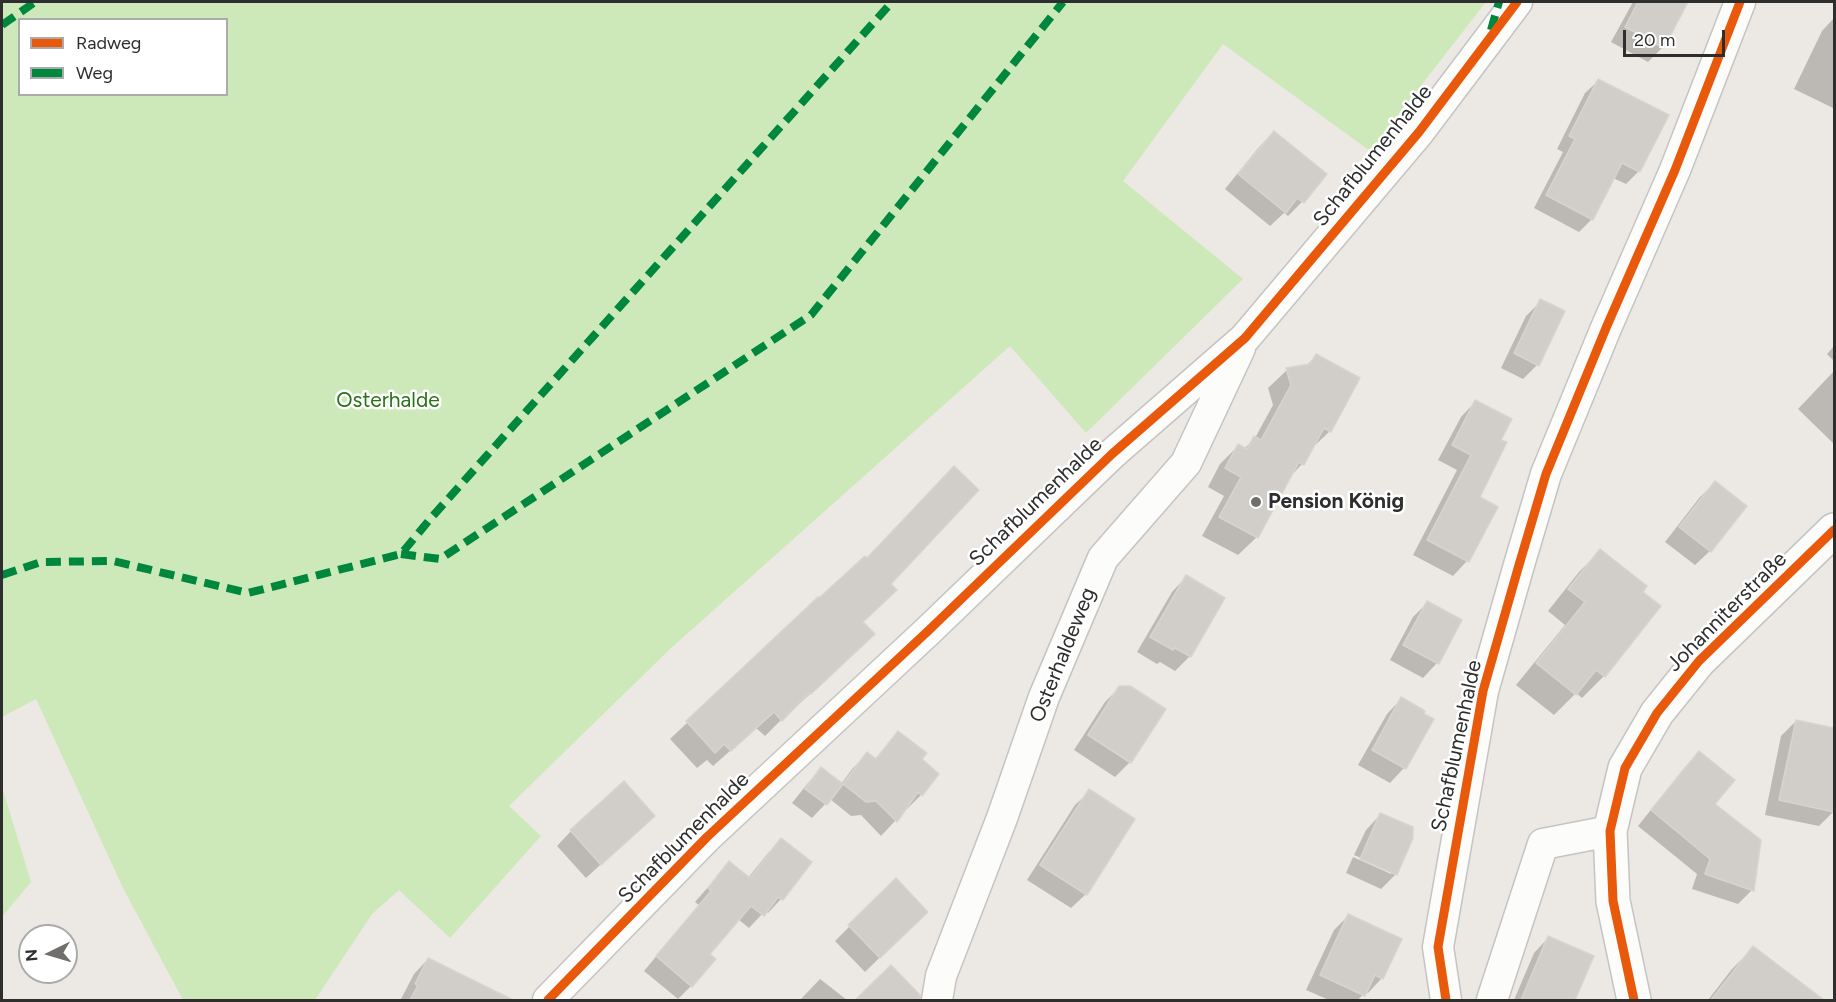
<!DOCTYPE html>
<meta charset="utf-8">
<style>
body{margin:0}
#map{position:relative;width:1836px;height:1002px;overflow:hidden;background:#ece8e3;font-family:Figtree,sans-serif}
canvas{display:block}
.frame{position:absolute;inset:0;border:3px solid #2e2e2e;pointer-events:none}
.legend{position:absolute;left:18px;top:18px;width:210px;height:78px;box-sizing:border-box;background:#fff;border:2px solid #ababab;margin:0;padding:8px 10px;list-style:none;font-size:18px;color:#2e2e2e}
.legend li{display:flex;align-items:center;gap:12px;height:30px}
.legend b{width:30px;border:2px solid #ababab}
.north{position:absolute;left:18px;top:924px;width:60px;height:60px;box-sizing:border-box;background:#fff;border:2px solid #ababab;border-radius:50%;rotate:265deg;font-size:16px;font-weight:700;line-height:24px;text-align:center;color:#2e2e2e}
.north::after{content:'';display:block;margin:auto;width:21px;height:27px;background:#706f6d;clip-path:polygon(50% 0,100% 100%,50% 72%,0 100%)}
.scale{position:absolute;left:1623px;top:30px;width:102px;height:27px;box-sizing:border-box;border:3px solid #2e2e2e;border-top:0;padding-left:8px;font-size:18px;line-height:21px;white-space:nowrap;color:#2e2e2e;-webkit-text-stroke:4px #fff;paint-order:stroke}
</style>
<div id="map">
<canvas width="1836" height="1002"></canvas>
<div class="frame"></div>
<ul class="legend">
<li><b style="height:8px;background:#e8590c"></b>Radweg</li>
<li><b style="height:8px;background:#00873e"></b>Weg</li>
</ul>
<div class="north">N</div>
<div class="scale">20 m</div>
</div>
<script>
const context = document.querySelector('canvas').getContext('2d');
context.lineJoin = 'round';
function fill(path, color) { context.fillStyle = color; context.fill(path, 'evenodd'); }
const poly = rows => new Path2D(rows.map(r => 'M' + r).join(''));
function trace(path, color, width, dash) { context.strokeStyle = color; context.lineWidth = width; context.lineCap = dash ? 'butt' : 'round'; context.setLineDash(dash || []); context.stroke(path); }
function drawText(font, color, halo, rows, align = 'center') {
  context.font = font + ' Figtree,sans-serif'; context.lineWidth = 5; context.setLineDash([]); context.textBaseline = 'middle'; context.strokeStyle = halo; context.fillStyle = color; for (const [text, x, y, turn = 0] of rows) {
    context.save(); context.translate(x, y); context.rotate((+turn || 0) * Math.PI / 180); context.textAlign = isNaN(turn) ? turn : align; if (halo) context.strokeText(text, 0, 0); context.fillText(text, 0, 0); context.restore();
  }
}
const green = poly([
 [2,2,1486,2,1370,151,1223,44,1123,181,1243,279,1086,433,1010,346,670,649,509,806,541,836,450,938,399,890,372,914,315,1000,183,1000,123,888,36,699,2,717],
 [20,20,226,20,226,94,20,94],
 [2,787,31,882,2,917]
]);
const shadow = poly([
 [1633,2,1687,2,1663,47,1648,62,1611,42],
 [1834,18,1834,107,1833,108,1794,89,1822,31],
 [1598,81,1667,116,1639,171,1626,184,1613,178,1592,219,1579,232,1534,208,1563,152,1557,149,1585,93],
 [1274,133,1302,202,1288,216,1284,213,1270,226,1225,189,1259,147],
 [1541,301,1537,365,1523,379,1501,368,1526,316],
 [1834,346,1834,361,1827,354],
 [1316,356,1330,431,1311,449,1302,464,1289,478,1257,537,1238,555,1202,536,1224,496,1208,487,1220,464,1238,446,1244,449,1255,438,1273,405,1268,388,1287,370,1305,367],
 [1834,371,1834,444,1798,409],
 [1475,402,1499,440,1478,498,1496,507,1467,561,1453,576,1413,555,1457,470,1438,460,1461,417],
 [1715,483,1710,551,1695,565,1665,542,1700,497],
 [1600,551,1641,592,1659,607,1604,676,1582,698,1576,693,1554,715,1516,685,1565,625,1548,611,1579,572],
 [1186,577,1190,656,1175,671,1160,662,1157,664,1137,652,1172,592],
 [889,584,862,622,856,651,793,710,792,709,765,736,756,728,713,766,707,760,697,768,670,739,818,599],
 [1427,603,1460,620,1437,663,1423,678,1390,660,1413,617],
 [1120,687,1130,762,1115,777,1074,750,1105,702],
 [1401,699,1432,720,1404,768,1390,783,1358,765,1387,714],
 [1796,721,1834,729,1834,738,1830,764,1834,765,1834,811,1819,826,1765,815,1781,736],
 [898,733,920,759,921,795,907,809,905,808,895,821,881,836,861,815,851,816,830,799,812,818,792,803,808,783,821,769,841,784,853,768,867,754,874,760],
 [1699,753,1712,805,1752,890,1738,904,1692,889,1697,874,1638,826,1685,767],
 [1090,791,1086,894,1071,908,1027,880,1075,805],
 [1380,815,1396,874,1381,889,1346,873,1353,857,1391,874,1391,871,1354,855,1366,830],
 [638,830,586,878,557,846,571,831],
 [781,840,810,863,781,899,768,913,765,911,749,928,738,919,707,954,691,986,678,999,644,971,699,905,695,902,729,863,748,878,768,853],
 [896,880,926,912,865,972,835,941],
 [1348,916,1382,978,1368,993,1365,992,1358,1000,1329,1000,1306,990,1334,930],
 [1548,938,1592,956,1573,1000,1514,1000,1534,953],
 [1753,948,1812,993,1807,1000,1708,1000,1732,969],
 [428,959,477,984,468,1000,404,1000,401,999,414,974],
 [820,979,847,1000,800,1000]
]);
const building = poly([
 [1638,2,1688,2,1664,48,1625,27,1638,2],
 [1598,79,1669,115,1640,172,1622,163,1593,220,1546,195,1575,139,1569,136,1598,79],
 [1274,131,1327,174,1304,203,1297,198,1286,213,1238,174,1274,131],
 [1540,299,1565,311,1539,366,1514,353,1540,299],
 [1316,354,1360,378,1331,432,1324,428,1304,465,1299,462,1258,538,1219,517,1241,477,1225,468,1238,444,1247,449,1254,436,1261,440,1291,385,1286,368,1310,364,1316,354],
 [1475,400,1512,419,1501,440,1507,442,1480,497,1498,507,1469,562,1427,540,1471,455,1452,445,1475,400],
 [954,466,979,490,891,584,897,590,863,622,875,634,811,694,809,693,782,721,774,712,731,751,724,744,715,753,686,721,818,597,819,598,865,556,867,558,954,466],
 [1715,481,1747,506,1711,552,1679,527,1715,481],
 [1600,549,1647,586,1643,592,1661,606,1605,677,1596,670,1576,695,1536,663,1585,602,1568,589,1600,549],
 [1186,575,1225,598,1191,657,1175,648,1173,650,1150,637,1186,575],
 [1427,601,1462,620,1439,664,1403,645,1427,601],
 [1119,686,1130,686,1166,709,1131,763,1088,735,1119,686],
 [1401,697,1425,711,1424,714,1434,719,1406,769,1372,750,1401,697],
 [1796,720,1834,728,1834,812,1779,800,1796,720],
 [898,731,927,753,922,759,939,774,922,796,918,792,897,822,876,801,866,802,843,784,867,752,876,759,898,731],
 [1699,751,1735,780,1715,804,1761,840,1754,891,1705,874,1710,859,1651,810,1699,751],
 [821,767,843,784,827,805,805,789,821,767],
 [624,781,655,816,601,865,570,830,624,781],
 [1089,789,1135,819,1087,895,1040,865,1089,789],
 [1380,813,1413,827,1413,838,1397,875,1360,859,1380,813],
 [781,838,812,862,783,900,778,897,764,916,751,906,710,954,716,959,692,987,656,956,711,891,708,888,729,861,750,878,781,838],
 [896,878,928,912,880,958,848,925,896,878],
 [1348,914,1402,939,1383,979,1375,975,1365,996,1320,975,1348,914],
 [1548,936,1594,956,1575,1000,1521,1000,1548,936],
 [1753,946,1824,1000,1711,1000,1753,946],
 [428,958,513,1000,410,1000,418,985,415,984,428,958],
 [891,965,920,995,920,1000,855,1000,891,965]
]);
const minor = poly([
 [548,1000,707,837,928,631,1112,454,1245,338,1419,132,1517,2],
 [937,1000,941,976,1002,818,1044,697,1103,558,1186,463,1240,348],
 [1446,1000,1438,947,1483,691,1519,565,1546,474,1606,328,1675,170,1740,2],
 [1492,1000,1543,844,1610,831]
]);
const tertiary = poly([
 [1634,1000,1613,901,1610,831,1625,768,1657,713,1699,661,1834,530]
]);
const quiet = poly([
 [2,25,35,2],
 [1491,30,1499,2],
 [401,554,440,559,811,315,1063,2],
 [2,575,41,562,113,561,248,593,401,554,431,518,892,2]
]);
const cycleway = poly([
 [548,1000,707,837,928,631,1112,454,1245,338,1419,132,1517,2],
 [1446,1000,1438,947,1483,691,1519,565,1546,474,1606,328,1675,170,1740,2],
 [1634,1000,1613,901,1610,831,1625,768,1657,713,1699,661,1834,530]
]);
const markers = [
 [1256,502,6,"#706f6d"]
];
const streetNames = [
 ["Schafblumenhalde",1373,156,-51],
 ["Schafblumenhalde",1036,502,-44],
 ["Johanniterstraße",1727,612,-45],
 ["Osterhaldeweg",1063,655,-68],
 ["Schafblumenhalde",1457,746,-78],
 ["Schafblumenhalde",684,838,-45]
];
const parkNames = [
 ["Osterhalde",388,401]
];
const poiNames = [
 ["Pension König",1268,502]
];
fill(green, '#cde9ba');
fill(shadow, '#0003');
fill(building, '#d1ceca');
trace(building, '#d7d4cf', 1.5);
trace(minor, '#c5c4c4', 33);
trace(tertiary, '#c5c4c4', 36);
trace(minor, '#fcfcfb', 30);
trace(tertiary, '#fcfcfb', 33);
trace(quiet, '#00873e', 8, [15, 8]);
trace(cycleway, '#e8590c', 9);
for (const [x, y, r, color] of markers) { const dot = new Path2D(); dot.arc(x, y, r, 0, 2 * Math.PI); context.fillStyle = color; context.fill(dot); trace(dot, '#fff', 2); }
drawText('21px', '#2e2e2e', '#fff', streetNames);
drawText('21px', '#287315', '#fff', parkNames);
drawText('bold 21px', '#2e2e2e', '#fff', poiNames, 'left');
</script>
